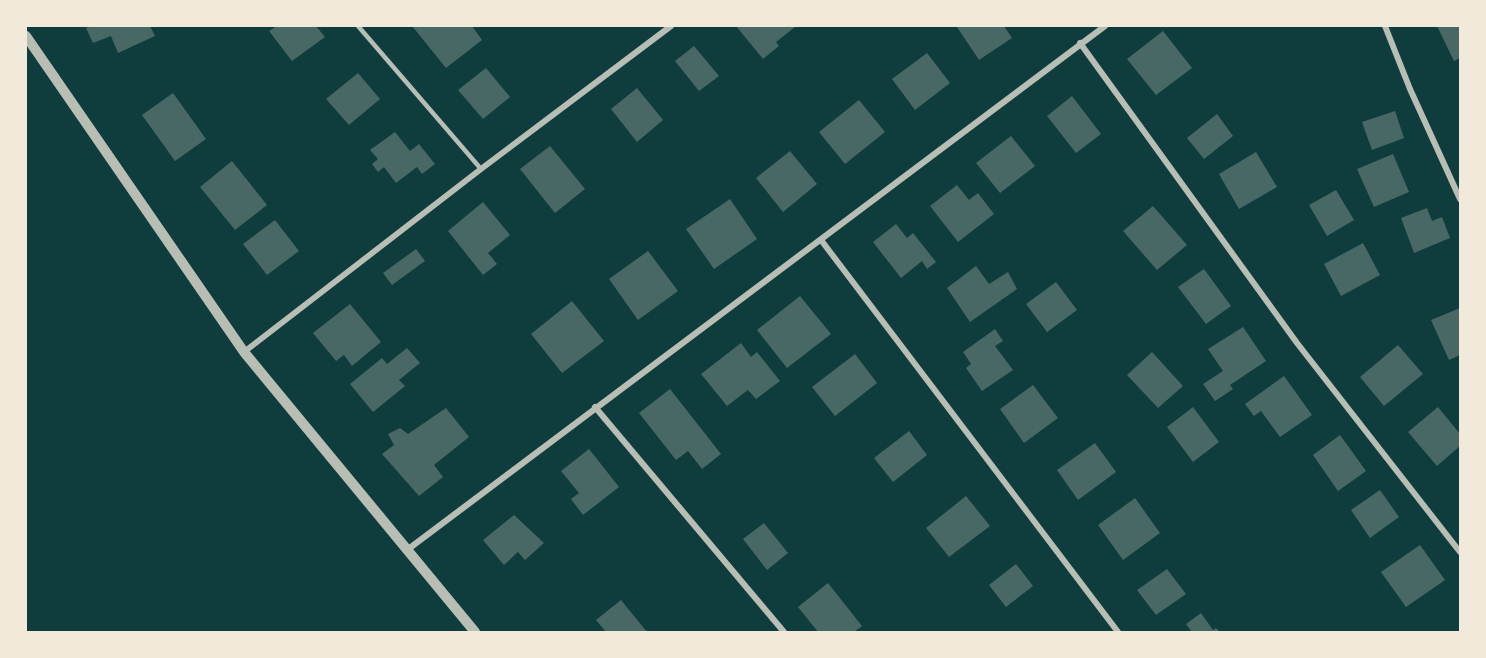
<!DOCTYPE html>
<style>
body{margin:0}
#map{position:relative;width:1486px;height:658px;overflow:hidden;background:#0f3d3e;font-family:Lato,sans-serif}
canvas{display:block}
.frame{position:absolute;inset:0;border:27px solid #f1e9da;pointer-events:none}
</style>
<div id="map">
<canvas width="1486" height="658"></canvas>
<div class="frame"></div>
</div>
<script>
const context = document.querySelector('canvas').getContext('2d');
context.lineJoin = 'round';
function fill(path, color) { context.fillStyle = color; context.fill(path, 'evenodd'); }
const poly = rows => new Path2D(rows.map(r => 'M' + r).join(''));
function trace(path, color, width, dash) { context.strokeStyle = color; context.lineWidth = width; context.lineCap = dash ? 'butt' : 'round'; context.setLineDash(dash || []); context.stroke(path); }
const building = poly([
 [93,26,150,26,155,36,118,53,111,36,93,43,86,28],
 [277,26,316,26,325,37,292,61,269,31],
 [412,26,472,26,482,40,446,68],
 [736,26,794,26,795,27,776,42,779,46,763,59],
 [959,26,1004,26,1012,38,979,60,957,27],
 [1437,26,1460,26,1460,58,1454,61],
 [1163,31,1192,68,1156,95,1127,59],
 [694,46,719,76,699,91,675,61],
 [927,53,950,83,915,110,892,79],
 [486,68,510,97,483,119,458,90],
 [358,73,380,99,349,125,326,99],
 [637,88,663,120,637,142,611,109],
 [173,93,206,139,175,161,142,115],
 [1072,96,1101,134,1076,153,1047,116],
 [859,100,885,132,845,164,819,132],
 [1395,111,1404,138,1372,150,1362,122],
 [1217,114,1233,136,1204,159,1187,138],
 [395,132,410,151,419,144,435,164,422,174,417,167,396,183,384,167,378,172,372,164,378,159,370,150],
 [1011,136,1035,166,1000,193,976,163],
 [550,146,585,189,555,213,520,169],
 [790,151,817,184,783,212,756,178],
 [1256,152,1277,187,1239,209,1219,174],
 [1393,154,1409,192,1374,207,1357,169],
 [232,161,267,205,235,230,200,187],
 [957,185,969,200,978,193,994,214,958,242,930,206],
 [1336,190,1354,220,1327,236,1309,205],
 [730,199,757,239,714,269,686,229],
 [483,202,510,235,488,253,497,264,483,275,448,231],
 [1153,206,1187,245,1157,270,1123,231],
 [1427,208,1432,221,1442,217,1450,238,1414,253,1401,218],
 [275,220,299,251,267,275,243,244],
 [896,224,907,238,913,233,936,262,927,269,922,261,901,278,873,242],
 [1363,243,1380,275,1341,296,1324,264],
 [416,249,425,261,392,285,383,273],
 [648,251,678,291,638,320,609,279],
 [976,266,989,284,1008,272,1017,289,970,322,947,288],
 [1204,269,1231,306,1206,324,1178,287],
 [1056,282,1077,310,1047,332,1026,304],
 [800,296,831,334,787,368,757,330],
 [572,301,604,341,562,373,531,334],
 [350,304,381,342,352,366,344,355,336,361,313,333],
 [1460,308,1460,355,1449,360,1431,320],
 [1243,327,1266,361,1230,385,1233,389,1215,401,1203,384,1223,371,1208,349],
 [995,329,1003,341,995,346,1013,370,982,391,966,368,971,364,963,352],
 [741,343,751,357,757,352,780,381,756,399,748,390,727,406,701,374],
 [1398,345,1423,374,1384,406,1360,377],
 [407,348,420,363,399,380,405,386,373,412,350,384,382,358,387,364],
 [1152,352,1183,386,1158,408,1127,375],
 [855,354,877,383,835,416,812,387],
 [1284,376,1312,415,1280,437,1261,411,1254,416,1245,404],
 [1033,385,1058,418,1024,443,1000,409],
 [670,389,721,454,702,469,688,451,676,460,639,413],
 [1193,407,1219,442,1193,462,1167,427],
 [1438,407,1460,434,1460,446,1437,466,1408,432],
 [446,408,469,437,434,465,443,477,419,496,382,454,394,445,388,434,400,428,408,434],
 [909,431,927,455,893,482,874,458],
 [1340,435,1366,471,1338,491,1313,455],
 [1095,443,1116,472,1078,500,1057,470],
 [589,449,619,487,583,515,571,499,579,493,561,471],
 [1380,490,1399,517,1370,538,1351,510],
 [966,496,990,526,949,557,926,528],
 [1135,498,1160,533,1123,560,1098,525],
 [514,515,544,543,525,560,518,552,504,565,483,540],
 [764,523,788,553,767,570,743,539],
 [1420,545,1445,580,1406,607,1381,572],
 [1016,564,1033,586,1006,607,989,585],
 [1167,569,1186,594,1156,615,1137,590],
 [828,583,862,626,854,632,818,632,798,607],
 [621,600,647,632,606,632,596,620],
 [1201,613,1213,630,1216,628,1220,632,1192,632,1186,624]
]);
const service = poly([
 [358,26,481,169]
]);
const minor = poly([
 [1385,26,1410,89,1460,199],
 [1080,43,1297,343,1460,552],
 [821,240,1118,632],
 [244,352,481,169,671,26],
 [595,407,784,632],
 [407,550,1105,26]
]);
const tertiary = poly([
 [26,36,244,352,475,632]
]);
fill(building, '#486865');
trace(service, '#b8beb3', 4.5);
trace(minor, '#b8beb3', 6);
trace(tertiary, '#b8beb3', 10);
</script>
